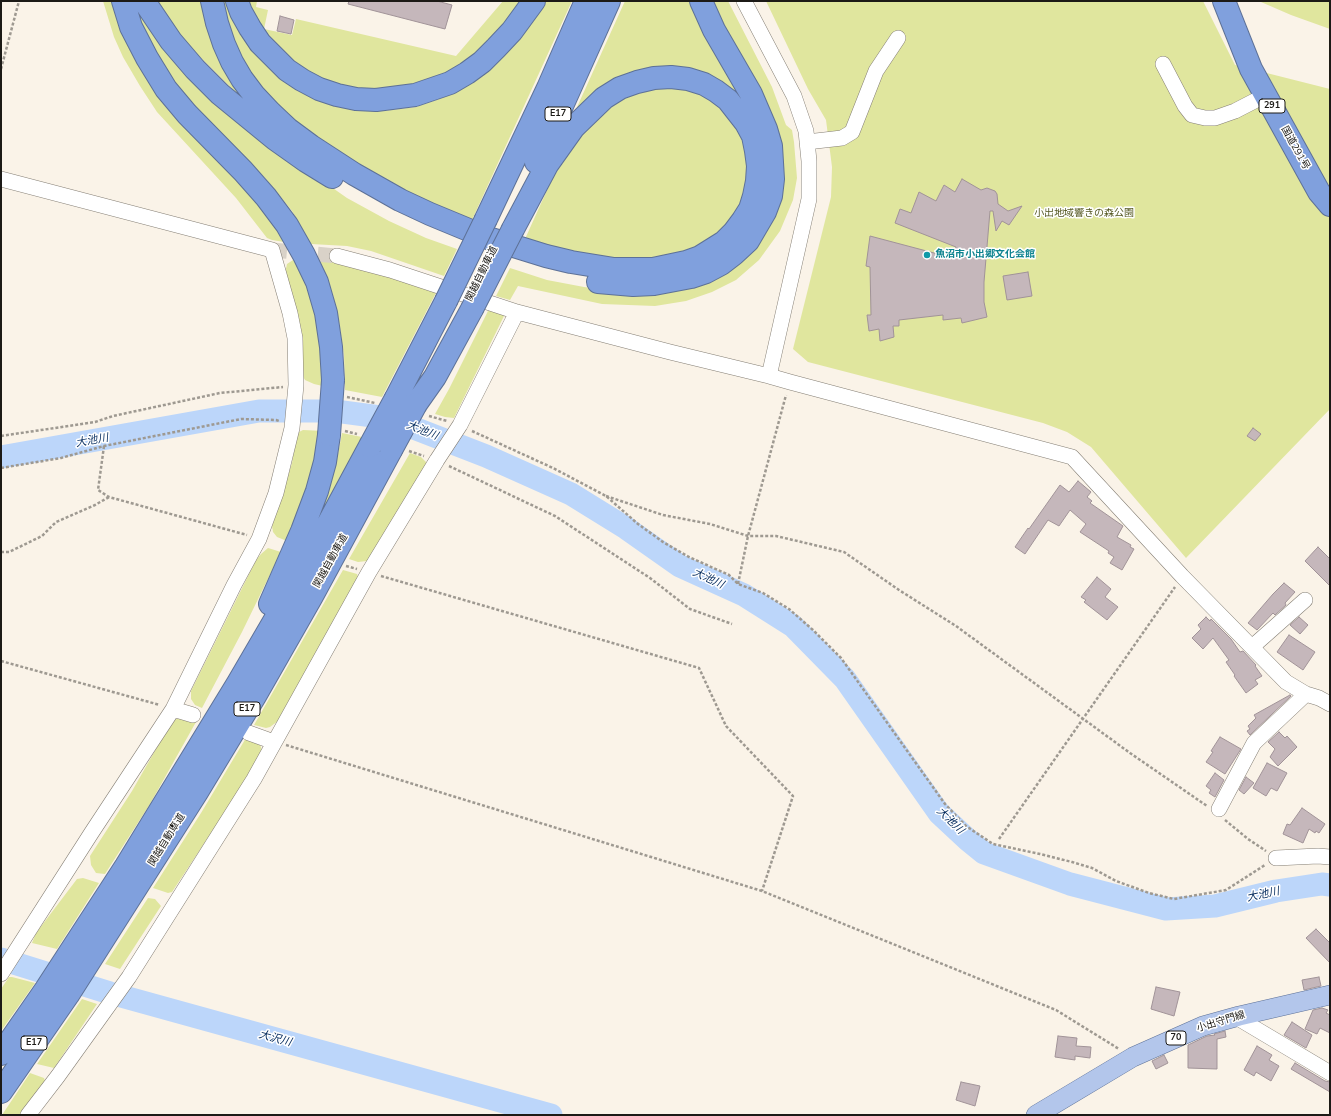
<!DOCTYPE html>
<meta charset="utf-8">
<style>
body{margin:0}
#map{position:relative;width:1331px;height:1116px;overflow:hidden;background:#faf3e8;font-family:"Nunito Sans",sans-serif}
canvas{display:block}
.frame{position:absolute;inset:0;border:2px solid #1c1a16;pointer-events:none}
</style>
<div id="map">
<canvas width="1331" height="1116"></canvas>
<div class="frame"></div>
</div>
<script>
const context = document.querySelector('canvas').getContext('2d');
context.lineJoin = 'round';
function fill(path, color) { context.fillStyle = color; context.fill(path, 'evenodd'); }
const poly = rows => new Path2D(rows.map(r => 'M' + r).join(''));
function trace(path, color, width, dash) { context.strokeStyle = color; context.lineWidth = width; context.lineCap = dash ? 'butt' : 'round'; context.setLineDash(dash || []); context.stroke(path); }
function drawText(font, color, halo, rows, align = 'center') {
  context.font = font + ' "Nunito Sans","Noto Sans JP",sans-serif'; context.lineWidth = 3; context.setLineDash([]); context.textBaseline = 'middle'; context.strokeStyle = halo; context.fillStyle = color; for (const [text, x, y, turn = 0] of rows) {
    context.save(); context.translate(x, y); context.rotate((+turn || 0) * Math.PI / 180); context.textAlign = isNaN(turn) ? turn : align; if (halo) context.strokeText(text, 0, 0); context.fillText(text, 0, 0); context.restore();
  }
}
const green = poly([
 [103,1,115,1,290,243,272,240,267,238,236,198,157,112,140,86,123,57,114,37],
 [134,1,300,165,347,198,389,221,426,238,457,249,444,276,371,251,347,246,311,244,292,211,265,178,209,121,174,82,159,57,143,27],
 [157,1,204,1,258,110,241,98,193,50,176,30],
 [222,1,229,1,234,16,351,108,382,111,416,107,439,99,465,86,524,32,545,1,572,1,472,220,433,204,383,180,325,145,291,118,257,82,241,57,228,28],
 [247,1,257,1,256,7,268,10,264,29,292,35,296,19,456,56,503,1,523,1,486,46,448,75,380,94,330,84,289,60,268,37],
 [625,1,693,1,752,113,685,68,573,116],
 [712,1,728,1,772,87,786,125,792,130,794,142,797,178,793,200,780,231,759,260,736,280,712,292,686,301,655,306,602,304,518,286,510,300,496,296,510,268,547,280,584,287,618,292,673,290,783,155,779,134,769,109,719,18],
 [766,1,1203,1,1235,65,1330,89,1330,409,1186,558,1091,447,1067,432,1043,423,808,362,793,349,831,197,832,167,826,120,808,89],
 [1261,1,1330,1,1330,29,1291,15,1261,2],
 [663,84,703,93,719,105,745,139,750,173,739,211,727,227,710,241,692,250,668,258,639,259,613,258,579,253,525,239,552,179,582,133,618,100],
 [298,259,310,285,327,387,314,384,305,380,301,373,285,273,287,264,293,260],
 [331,261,344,262,437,291,382,397,345,390,344,356,339,322,333,295,325,273,318,262],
 [489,309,501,313,504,316,454,418,445,417,435,414,449,389],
 [303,430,324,431,316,468,287,541,277,537,273,532,272,526,292,463,296,436,299,432],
 [342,433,362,437,311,533,336,464],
 [410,453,421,457,426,462,426,466,372,555,367,561,358,562,349,559],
 [268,548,281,552,242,632,202,708,195,705,191,699,191,691,256,560,261,554],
 [343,570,357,574,358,577,278,721,270,727,266,728,254,725],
 [179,718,196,722,150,804,105,874,96,873,91,865,90,856,132,791,172,721],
 [246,738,259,742,262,750,260,759,172,892,168,893,153,888,201,813],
 [83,878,99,883,57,949,32,943,36,933,77,879],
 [148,898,155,899,161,906,120,969,105,964],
 [9,977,12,977,35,983,1,1031,1,989],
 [82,999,97,1004,54,1068,37,1064],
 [30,1073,44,1078,45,1081,23,1115,2,1115]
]);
const river = poly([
 [1,457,259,411,335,411,388,418,486,456,571,494,626,528,680,566,744,595,793,626,845,679,939,813,968,840,984,853,1070,884,1166,909,1215,906,1276,891,1322,884,1330,885],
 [1,959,110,993,551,1115]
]);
const building = poly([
 [349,1,437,1,452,5,445,29,348,4,349,1],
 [280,16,294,20,291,34,277,31,280,16],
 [962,179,981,190,987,188,995,191,997,194,998,204,1008,211,1022,206,1009,225,1002,221,996,231,993,211,990,211,984,282,984,302,987,317,962,323,961,318,943,320,943,315,899,320,899,326,893,326,894,337,880,341,879,329,869,331,867,315,871,315,870,267,866,266,870,236,953,258,956,247,895,223,900,209,911,213,919,192,936,201,944,185,955,192,962,179],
 [1028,272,1032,296,1007,300,1003,276,1028,272],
 [1253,428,1261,434,1255,441,1247,436,1253,428],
 [1078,481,1091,492,1087,497,1092,501,1090,503,1123,526,1117,537,1131,545,1130,547,1134,549,1122,570,1110,563,1114,557,1108,553,1109,551,1080,532,1086,524,1070,510,1059,526,1048,520,1025,554,1015,547,1028,528,1029,529,1060,485,1069,492,1078,481],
 [1318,547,1330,559,1330,586,1305,561,1318,547],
 [1097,577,1111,589,1105,597,1118,607,1107,620,1084,602,1086,600,1081,597,1097,577],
 [1284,583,1295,592,1285,603,1286,605,1275,615,1273,613,1257,630,1248,623,1273,594,1284,583],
 [1206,617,1210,621,1211,619,1231,639,1240,652,1243,651,1256,665,1255,666,1262,676,1255,680,1258,684,1246,693,1234,676,1235,675,1226,662,1229,660,1213,638,1203,649,1192,638,1201,629,1198,625,1206,617],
 [1299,617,1308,625,1300,634,1290,625,1299,617],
 [1289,635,1315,652,1303,670,1277,652,1289,635],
 [1290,695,1291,696,1250,735,1247,731,1250,729,1248,726,1256,718,1254,715,1290,695],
 [1279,732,1285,738,1287,736,1297,747,1278,766,1270,757,1275,749,1268,742,1279,732],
 [1220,737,1241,749,1225,774,1206,762,1213,752,1211,751,1220,737],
 [1267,763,1287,773,1277,791,1271,788,1266,796,1253,788,1267,763],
 [1215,773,1224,780,1215,797,1209,793,1211,790,1206,786,1215,773],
 [1246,777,1254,783,1244,794,1239,790,1246,777],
 [1302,808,1325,824,1319,833,1316,831,1315,833,1309,829,1303,843,1283,834,1287,824,1290,825,1302,808],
 [1316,929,1330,943,1330,963,1306,938,1316,929],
 [1319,977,1321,986,1304,990,1302,980,1319,977],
 [1156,987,1180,992,1174,1016,1151,1009,1156,987],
 [1322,1008,1328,1010,1326,1013,1330,1015,1330,1033,1320,1028,1317,1034,1305,1029,1313,1010,1322,1008],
 [1292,1022,1312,1035,1306,1048,1284,1035,1292,1022],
 [1225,1031,1226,1037,1217,1039,1217,1069,1188,1068,1188,1045,1207,1036,1215,1035,1214,1034,1225,1031],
 [1058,1036,1077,1038,1076,1046,1091,1047,1090,1058,1075,1056,1075,1060,1055,1057,1058,1036],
 [1257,1046,1272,1055,1269,1060,1279,1066,1271,1081,1256,1072,1254,1076,1244,1070,1257,1046],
 [1164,1055,1168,1063,1156,1069,1152,1061,1164,1055],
 [1295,1063,1325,1081,1330,1082,1330,1092,1291,1069,1295,1063],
 [961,1082,980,1086,975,1106,956,1100,961,1082]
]);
const minorTunnel = poly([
 [272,250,337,256]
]);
const path = poly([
 [1,69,19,1],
 [347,397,375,403],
 [429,416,447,421],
 [345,431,357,434],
 [472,431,553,468,606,496,638,524,663,542,689,557,729,575,738,584,763,593,789,609,813,630,841,658,945,804,966,826,993,844,1040,854,1072,862,1092,868,1116,881,1149,893,1174,899,1226,890,1265,865],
 [1,436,95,422,113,416,220,393,283,387],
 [104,446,98,490,109,497,247,535],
 [409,451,424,456],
 [449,466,555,516,650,578,690,609,732,624],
 [1,468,61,458,104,446,241,419,276,420,279,421],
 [606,496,663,515,710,524,748,536,776,536,844,552,899,590,956,626,1130,753,1207,806],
 [1,552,9,552,42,536,56,522,95,505,109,497],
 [346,566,357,569],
 [381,576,699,668,726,726,793,796,762,891],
 [738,584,748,536,786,395],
 [1,661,160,705],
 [286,745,762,891,1056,1010,1119,1049],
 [1225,820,1248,839,1266,851],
 [999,839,1175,587]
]);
const minor = poly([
 [744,1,794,96,806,131,809,161,809,199,769,376],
 [1163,64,1185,106,1192,115,1205,118,1215,118,1235,111,1266,95],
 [807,142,842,138,852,132,876,71,898,38],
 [1,179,272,250,290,313,295,338,296,385,292,428,276,493,259,539,234,585,173,709,92,832,1,974],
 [337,256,390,270,517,312,670,352,769,376,790,382,1072,457,1182,576,1286,682,1306,694,1319,698,1330,704],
 [1252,647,1305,600],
 [173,709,193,715],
 [249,733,274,742],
 [1219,809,1254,743,1306,694],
 [1276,858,1318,856,1330,857],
 [1236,1017,1330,1073],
 [28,1115,58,1076,129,977,254,779,369,572,437,460,460,425,517,312]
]);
const major = poly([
 [1036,1115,1133,1057,1203,1026,1239,1016,1330,995]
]);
const highway = poly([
 [123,1,131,27,147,58,166,89,187,114,243,171,266,197,287,225,304,255,317,282,326,313,331,347,333,380],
 [144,1,171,41,195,69,220,94,275,139,306,161,332,177],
 [212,1,217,23,224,44,232,62,242,79,254,95,270,112,288,129,311,146,354,174,400,200,430,214,488,238,546,256,571,262,614,269,653,269,686,262,700,257,724,242,734,232,743,220,750,209,754,196,757,181,758,166,756,151,753,136,746,123,728,100,716,91,704,84,688,79,671,77,654,78,637,82,620,88,604,98,574,127,547,165,513,229],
 [237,1,241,12,250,28,260,43,287,70,302,80,319,89,337,95,356,99,376,100,415,95,450,83,467,73,482,62,496,48,512,31,534,1],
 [1224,1,1251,69,1319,192,1330,205],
 [536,162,562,106,609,1],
 [486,219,548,88,586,1],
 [598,282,633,285,654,284,691,277,706,272,721,264,734,254,748,241,765,212,771,196,773,179,771,146,766,129,751,94,714,30,701,1],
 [396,398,446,301],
 [416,404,435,377,472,309],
 [270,604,302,531,317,491,325,462,329,435],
 [1,1054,46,989,126,866,238,683,294,587,370,446],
 [1,1092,68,995,197,792,255,696,312,596,391,450]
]);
const highwayBridge = poly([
 [446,301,486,219],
 [472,309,513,229],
 [329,435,333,380],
 [370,446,396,398],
 [391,450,416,404]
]);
const markers = [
 [927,255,4,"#0f9aa8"]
];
const shields = [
 [1272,106,26],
 [558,114,26],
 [247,709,26],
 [1176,1038,20],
 [34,1043,26]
];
const shieldNames = [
 ["291",1272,106],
 ["E17",558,114],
 ["E17",247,709],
 ["70",1176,1038],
 ["E17",34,1043]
];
const streetNames = [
 ["国道291号",1295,148,61],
 ["関越自動車道",482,274,-64],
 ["関越自動車道",331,561,-61],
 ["関越自動車道",167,840,-58],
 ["小出守門線",1221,1022,-17]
];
const parkNames = [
 ["小出地域響きの森公園",1084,214]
];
const cultureNames = [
 ["魚沼市小出郷文化会館",935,255]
];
const waterNames = [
 ["大池川",422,431,21],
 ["大池川",92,441,-10],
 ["大池川",708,579,25],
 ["大池川",950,821,44],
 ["大池川",1263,895,-12],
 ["大沢川",275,1039,15]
];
fill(green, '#e0e69e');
trace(river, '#bcd6fa', 23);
fill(building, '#c5b7bb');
trace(building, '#a19398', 1);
trace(minorTunnel, '#d9d2c8', 15, [15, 8]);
trace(minor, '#857f75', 16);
trace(major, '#5d7197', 20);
trace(highway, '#5d7197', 24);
trace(path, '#9e9991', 2.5, [3, 2]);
trace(minor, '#fff', 15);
trace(major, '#b3c6eb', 19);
trace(highway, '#80a0dd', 22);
trace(highwayBridge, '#5d7197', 24, []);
trace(highwayBridge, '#80a0dd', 22);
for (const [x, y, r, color] of markers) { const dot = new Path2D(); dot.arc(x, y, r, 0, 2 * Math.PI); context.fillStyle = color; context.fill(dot); trace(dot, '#fff', 1.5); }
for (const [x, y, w] of shields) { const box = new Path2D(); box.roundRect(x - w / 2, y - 7, w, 14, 3); context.fillStyle = '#fff'; context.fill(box); trace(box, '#1c1a16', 1); }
drawText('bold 9px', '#1c1a16', null, shieldNames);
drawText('10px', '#1c1a16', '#fff', streetNames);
drawText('10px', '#545721', '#fff', parkNames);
drawText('bold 10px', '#0d838f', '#fff', cultureNames, 'left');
drawText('italic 11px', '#032a5d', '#fff', waterNames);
</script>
